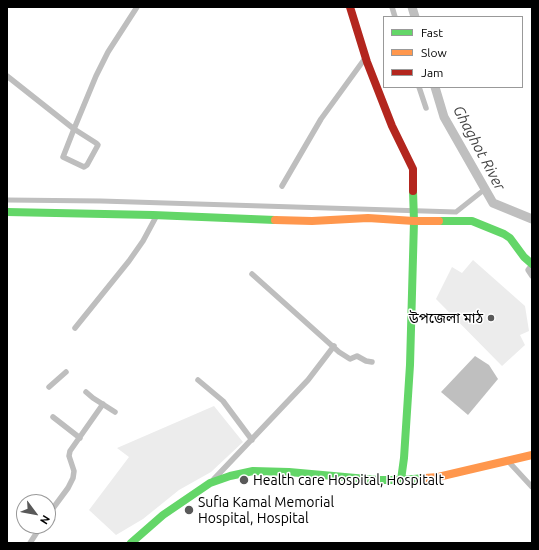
<!DOCTYPE html>
<meta charset="utf-8">
<style>
body{margin:0}
#map{position:relative;width:539px;height:550px;overflow:hidden;background:#fff;font-family:Ubuntu,sans-serif}
canvas{display:block}
.frame{position:absolute;inset:0;border:8px solid #000;pointer-events:none}
.legend{position:absolute;left:383px;top:16px;width:140px;height:72px;box-sizing:border-box;background:#fff;border:1px solid #999;margin:0;padding:5px 7px;list-style:none;font-size:12px;color:#000}
.legend li{display:flex;align-items:center;gap:8px;height:20px}
.legend b{width:20px;border:1px solid #999}
.north{position:absolute;left:16px;top:494px;width:40px;height:40px;box-sizing:border-box;background:#fff;border:1px solid #999;border-radius:50%;rotate:122deg;font-size:11px;font-weight:700;line-height:16px;text-align:center;color:#000}
.north::after{content:'';display:block;margin:auto;width:14px;height:18px;background:#595959;clip-path:polygon(50% 0,100% 100%,50% 72%,0 100%)}
</style>
<div id="map">
<canvas width="539" height="550"></canvas>
<div class="frame"></div>
<ul class="legend">
<li><b style="height:5px;background:#63d668"></b>Fast</li>
<li><b style="height:5px;background:#ff974d"></b>Slow</li>
<li><b style="height:5px;background:#b3261e"></b>Jam</li>
</ul>
<div class="north">N</div>
</div>
<script>
const context = document.querySelector('canvas').getContext('2d');
context.lineJoin = 'round';
function fill(path, color) { context.fillStyle = color; context.fill(path, 'evenodd'); }
const poly = rows => new Path2D(rows.map(r => 'M' + r).join(''));
function trace(path, color, width, dash) { context.strokeStyle = color; context.lineWidth = width; context.lineCap = dash ? 'butt' : 'round'; context.setLineDash(dash || []); context.stroke(path); }
function drawText(font, color, halo, rows, align = 'center') {
  context.font = font + ' Ubuntu,"Noto Sans Bengali",sans-serif'; context.lineWidth = 3; context.setLineDash([]); context.textBaseline = 'middle'; context.strokeStyle = halo; context.fillStyle = color; for (const [text, x, y, turn = 0] of rows) {
    context.save(); context.translate(x, y); context.rotate((+turn || 0) * Math.PI / 180); context.textAlign = isNaN(turn) ? turn : align; if (halo) context.strokeText(text, 0, 0); context.fillText(text, 0, 0); context.restore();
  }
}
const green = poly([
 [473,260,525,306,529,331,520,335,525,345,502,366,436,299,452,267,462,273],
 [214,406,243,442,211,472,179,490,143,519,116,535,89,510,129,457,117,448]
]);
const water = poly([
 [475,356,489,365,498,379,468,415,441,392]
]);
const canal = poly([
 [7,200,101,201,456,212,485,189]
]);
const river = poly([
 [412,7,415,17],
 [435,87,444,117,493,203,532,219]
]);
const street = poly([
 [392,7,395,17],
 [7,76,74,129,96,143,98,145,87,165,84,167,63,157,74,129,96,76,108,52,137,7],
 [419,87,426,108],
 [282,186,321,119,366,57],
 [532,265,528,270,532,276],
 [252,274,339,352,350,359,357,356,366,361,372,362],
 [75,328,129,261,143,241,157,215],
 [198,380,223,401,252,440],
 [49,387,66,372],
 [86,392,93,398,115,412],
 [53,417,80,438],
 [508,461,532,487],
 [214,479,308,380,334,346],
 [48,515,68,488,73,478,74,471,69,456,70,451,103,404],
 [30,543,41,526]
]);
const fast = poly([
 [7,212,153,215,275,220],
 [439,221,472,221,504,234,510,238,524,257,532,264],
 [401,480,404,458,410,365,414,221,413,191],
 [131,543,163,515,210,483,230,476,253,471,289,472,378,480,401,480,425,478]
]);
const slow = poly([
 [275,220,312,221,368,218,414,221,439,221],
 [425,478,438,477,532,455]
]);
const jam = poly([
 [350,7,367,62,392,126,413,169,413,191]
]);
const markers = [
 [491,318,4,"#595959"],
 [244,480,5,"#595959"],
 [189,510,5,"#595959"]
];
const poiNames = [
 ["উপজেলা মাঠ",483,318,"right"],
 ["Health care Hospital, Hospitalt",253,480],
 ["Sufia Kamal Memorial",198,502],
 ["Hospital, Hospital",198,518]
];
const waterNames = [
 ["Ghaghot River",479,148,62]
];
fill(green, '#ececec');
fill(water, '#bfbfbf');
trace(canal, '#bfbfbf', 5);
trace(river, '#bfbfbf', 9);
trace(street, '#bebebe', 5.5);
trace(fast, '#63d668', 8);
trace(slow, '#ff974d', 8);
trace(jam, '#b3261e', 8);
for (const [x, y, r, color] of markers) { const dot = new Path2D(); dot.arc(x, y, r, 0, 2 * Math.PI); context.fillStyle = color; context.fill(dot); trace(dot, '#fff', 1.5); }
drawText('14px', '#000', '#fff', poiNames, 'left');
drawText('italic 15px', '#444', '#fff', waterNames);
</script>
